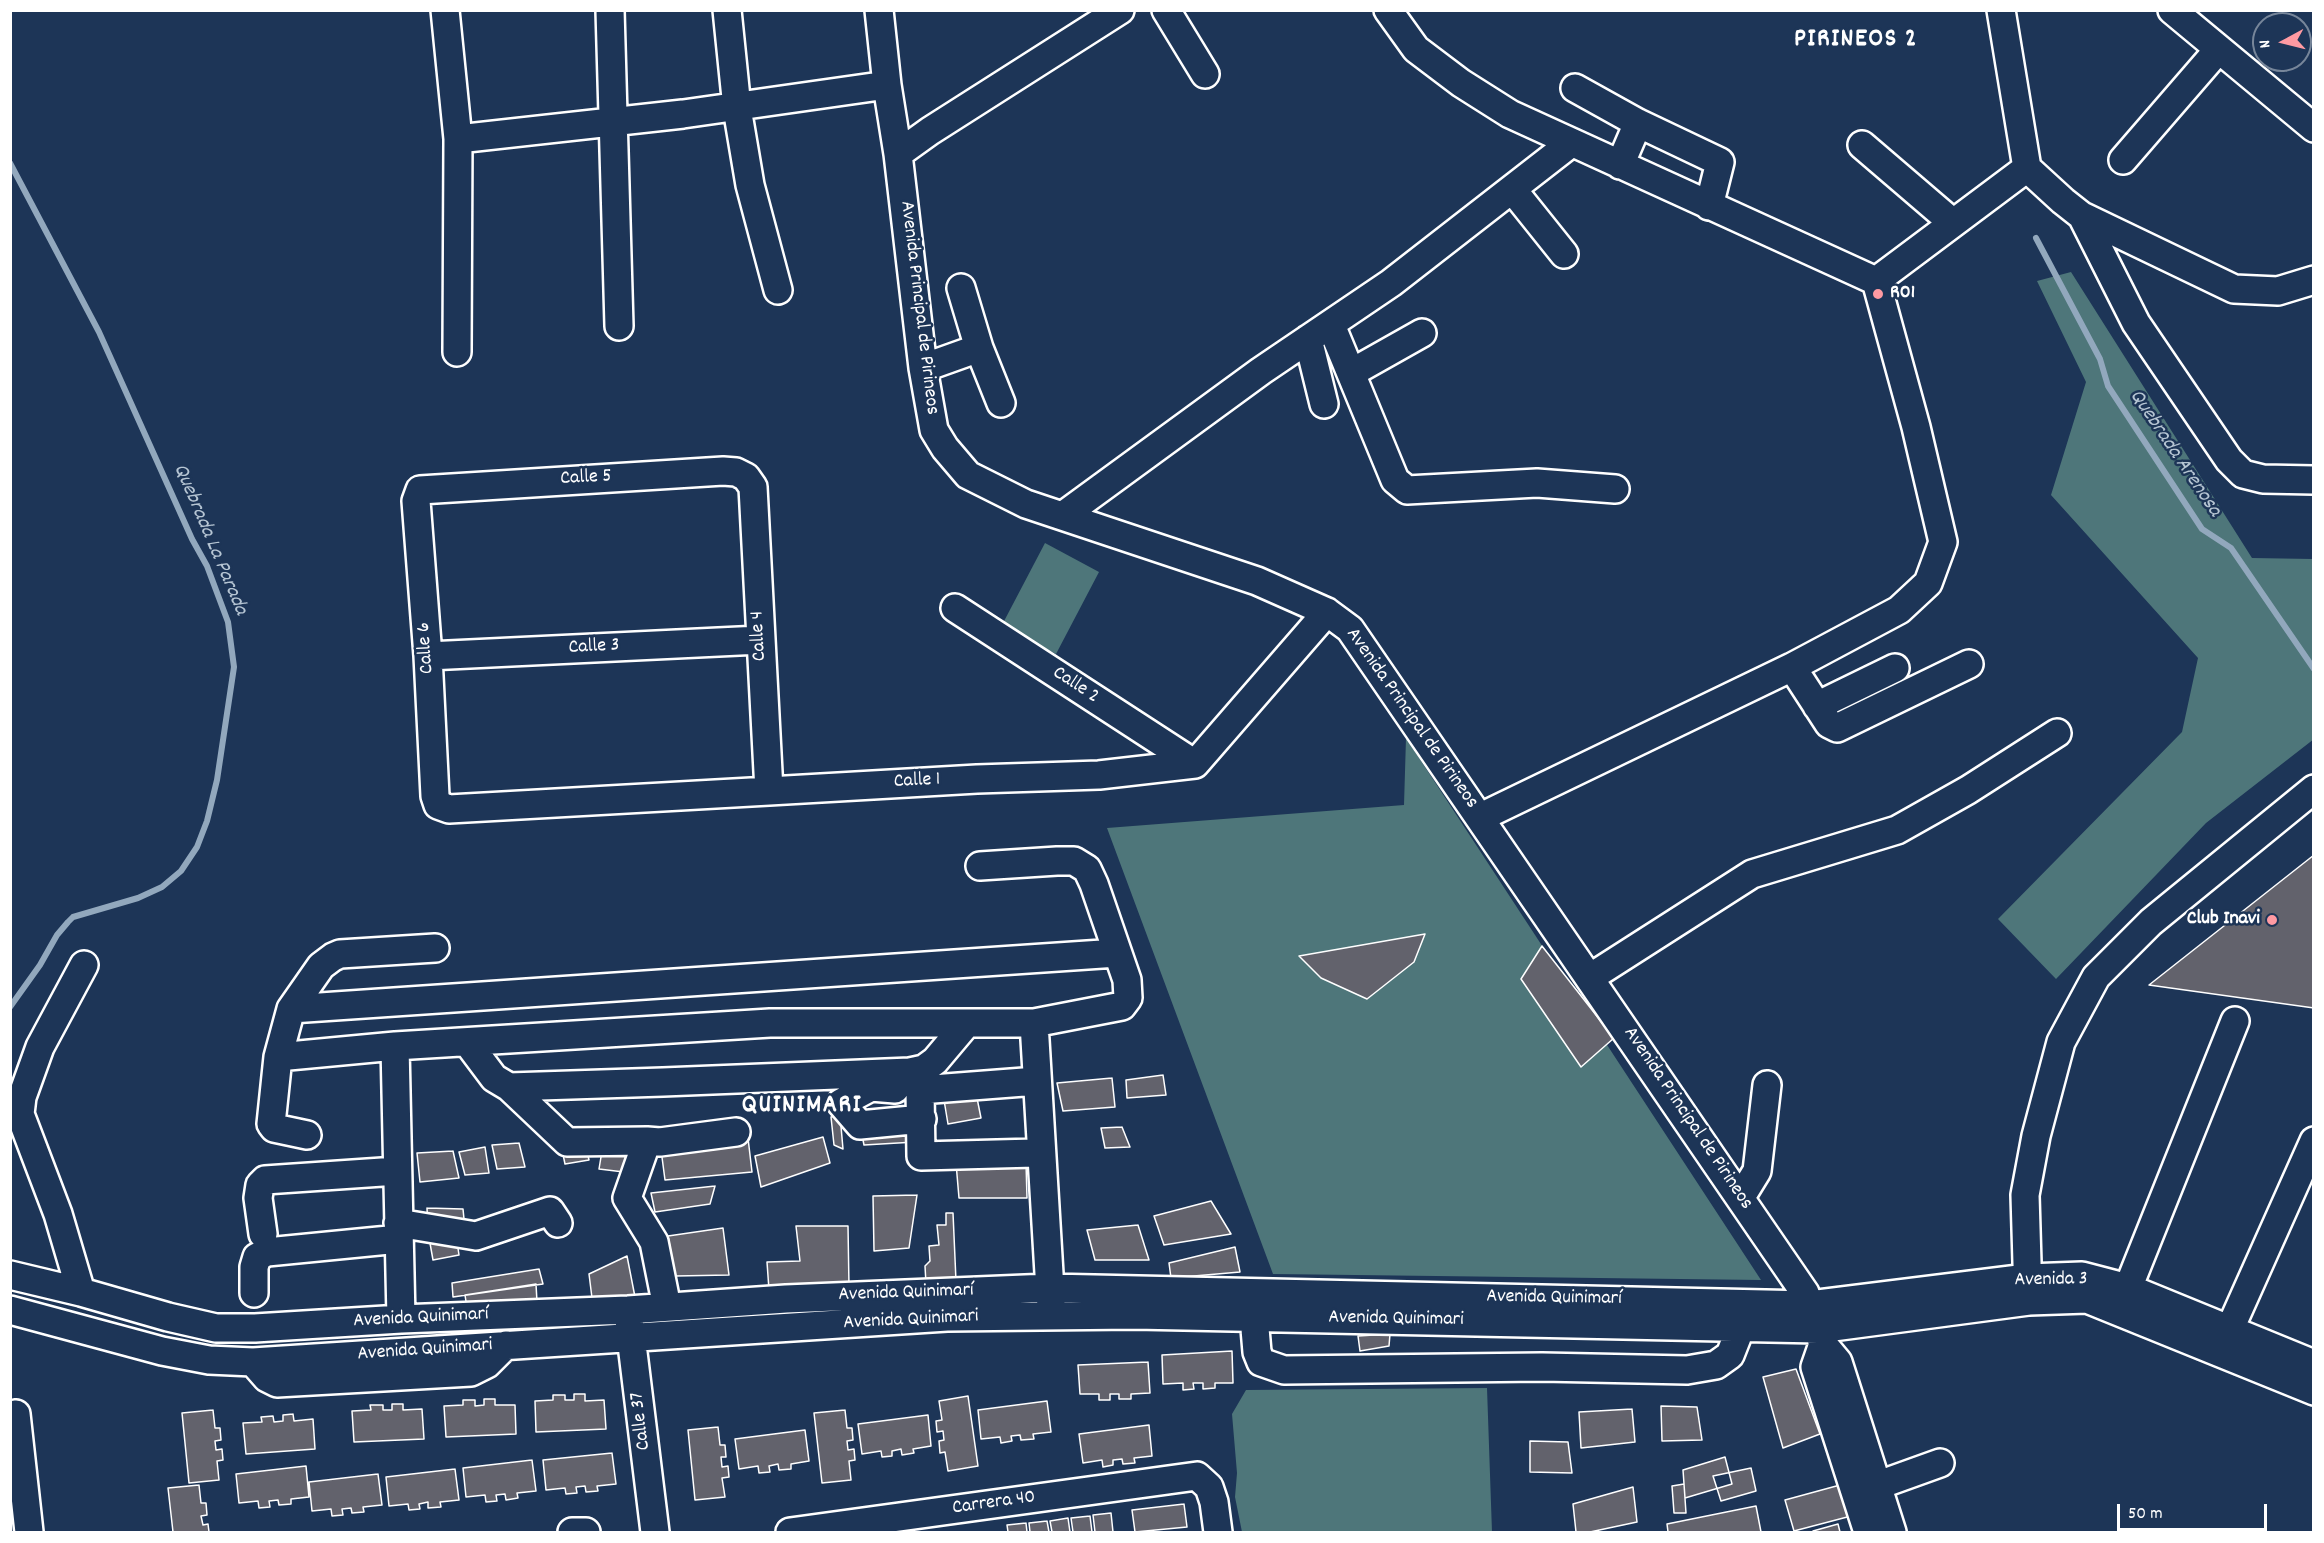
<!DOCTYPE html>
<meta charset="utf-8">
<style>
body{margin:0}
#map{position:relative;width:2324px;height:1543px;overflow:hidden;background:#1d3557;font-family:Dekko,sans-serif}
canvas{display:block}
.frame{position:absolute;inset:0;border:12px solid #fff;pointer-events:none}
.north{position:absolute;left:2252px;top:12px;width:60px;height:60px;box-sizing:border-box;background:#1d3557;border:2px solid #77869a;border-radius:50%;rotate:263deg;font-size:16px;font-weight:700;line-height:24px;text-align:center;color:#fff}
.north::after{content:'';display:block;margin:auto;width:21px;height:27px;background:#ff9aa2;clip-path:polygon(50% 0,100% 100%,50% 72%,0 100%)}
.scale{position:absolute;left:2117px;top:1504px;width:150px;height:27px;box-sizing:border-box;border:3px solid #fff;border-top:0;padding-left:8px;font-size:18px;line-height:21px;white-space:nowrap;color:#fff;-webkit-text-stroke:4px #1d3557;paint-order:stroke}
</style>
<div id="map">
<canvas width="2324" height="1543"></canvas>
<div class="frame"></div>
<div class="north">N</div>
<div class="scale">50 m</div>
</div>
<script>
const context = document.querySelector('canvas').getContext('2d');
context.lineJoin = 'round';
function fill(path, color) { context.fillStyle = color; context.fill(path, 'evenodd'); }
const poly = rows => new Path2D(rows.map(r => 'M' + r).join(''));
function trace(path, color, width, dash) { context.strokeStyle = color; context.lineWidth = width; context.lineCap = dash ? 'butt' : 'round'; context.setLineDash(dash || []); context.stroke(path); }
function drawText(font, color, halo, rows, align = 'center') {
  context.font = font + ' Dekko,sans-serif'; context.lineWidth = 5; context.setLineDash([]); context.textBaseline = 'middle'; context.strokeStyle = halo; context.fillStyle = color; for (const [text, x, y, turn = 0] of rows) {
    context.save(); context.translate(x, y); context.rotate((+turn || 0) * Math.PI / 180); context.textAlign = isNaN(turn) ? turn : align; if (halo) context.strokeText(text, 0, 0); context.fillText(text, 0, 0); context.restore();
  }
}
const green = poly([
 [2071,272,2252,558,2313,559,2314,739,2206,823,2056,979,1998,919,2182,732,2198,658,2051,495,2086,382,2037,281],
 [1045,543,1099,572,1056,654,1002,625],
 [1406,738,1761,1280,1273,1274,1107,828,1404,805],
 [1487,1388,1492,1532,1242,1532,1235,1497,1237,1473,1232,1414,1246,1390]
]);
const stream = poly([
 [10,163,99,332,192,539,207,566,228,622,234,667,217,780,207,821,197,847,181,871,162,887,138,898,73,917,68,922,57,935,40,965,10,1007],
 [2036,238,2100,359,2108,386,2202,529,2231,548,2314,669]
]);
const building = poly([
 [2314,855,2314,1008,2149,985,2314,855],
 [1425,934,1414,962,1367,999,1321,978,1299,956,1425,934],
 [1542,946,1614,1038,1581,1067,1521,979,1542,946],
 [1163,1075,1166,1095,1127,1098,1126,1080,1163,1075],
 [1112,1078,1115,1107,1063,1111,1057,1083,1112,1078],
 [976,1093,981,1118,948,1124,944,1100,976,1093],
 [840,1115,843,1149,834,1145,831,1117,840,1115],
 [909,1124,915,1142,864,1145,860,1125,909,1124],
 [1122,1127,1130,1147,1105,1148,1101,1128,1122,1127],
 [823,1137,830,1163,761,1187,755,1156,823,1137],
 [584,1138,589,1160,565,1164,560,1140,584,1138],
 [748,1138,752,1172,665,1180,660,1142,748,1138],
 [519,1143,525,1167,497,1169,492,1145,519,1143],
 [485,1147,489,1173,465,1175,459,1152,485,1147],
 [453,1151,459,1178,420,1182,417,1153,453,1151],
 [602,1151,638,1154,632,1173,599,1169,602,1151],
 [956,1163,1026,1163,1027,1198,959,1198,956,1163],
 [715,1186,710,1204,655,1212,651,1193,715,1186],
 [917,1195,909,1248,874,1251,873,1196,917,1195],
 [1211,1201,1231,1234,1164,1245,1154,1216,1211,1201],
 [427,1208,463,1209,465,1229,455,1228,459,1255,433,1260,428,1232,427,1208],
 [946,1213,953,1213,956,1281,926,1284,925,1266,930,1261,929,1246,939,1245,937,1225,946,1225,946,1213],
 [1138,1225,1149,1260,1095,1260,1087,1230,1138,1225],
 [796,1226,848,1226,849,1287,769,1290,767,1262,800,1261,796,1226],
 [723,1228,729,1275,675,1276,668,1236,723,1228],
 [1235,1247,1240,1272,1171,1278,1169,1263,1235,1247],
 [627,1256,635,1297,593,1306,589,1274,627,1256],
 [539,1269,543,1284,453,1297,452,1283,539,1269],
 [536,1284,537,1302,467,1308,465,1295,536,1284],
 [1390,1334,1389,1346,1360,1351,1358,1336,1390,1334],
 [1232,1351,1233,1383,1215,1383,1215,1388,1203,1389,1203,1383,1193,1383,1194,1389,1183,1390,1183,1383,1163,1384,1162,1355,1232,1351],
 [1148,1362,1150,1393,1131,1394,1131,1399,1119,1399,1119,1394,1110,1394,1110,1400,1099,1400,1099,1394,1080,1394,1078,1365,1148,1362],
 [1796,1369,1820,1434,1783,1448,1763,1377,1796,1369],
 [574,1394,585,1394,585,1401,604,1400,606,1429,536,1432,535,1401,553,1400,553,1395,565,1395,565,1400,574,1400,574,1394],
 [968,1396,978,1466,948,1471,945,1452,940,1453,939,1441,944,1440,943,1431,937,1432,936,1421,942,1420,939,1401,968,1396],
 [484,1399,495,1399,495,1405,515,1405,516,1434,446,1437,444,1406,463,1405,463,1400,475,1400,475,1406,484,1405,484,1399],
 [1047,1401,1051,1432,1033,1434,1034,1439,1021,1440,1020,1435,1011,1436,1012,1441,1001,1443,1000,1437,981,1439,978,1410,1047,1401],
 [392,1404,403,1404,403,1410,422,1409,424,1439,354,1442,352,1411,371,1410,370,1405,383,1405,383,1410,392,1410,392,1404],
 [1661,1406,1697,1407,1702,1440,1662,1441,1661,1406],
 [1632,1409,1635,1442,1581,1448,1579,1412,1632,1409],
 [213,1410,215,1428,220,1428,221,1440,215,1441,216,1450,222,1449,223,1460,217,1461,219,1480,189,1483,182,1413,213,1410],
 [845,1410,847,1428,852,1428,853,1440,847,1441,848,1450,854,1449,855,1460,849,1461,851,1480,822,1483,814,1413,845,1410],
 [293,1414,294,1421,313,1419,315,1449,246,1454,243,1423,262,1422,261,1417,273,1416,274,1422,283,1421,283,1415,293,1414],
 [928,1415,931,1446,913,1449,914,1453,902,1455,901,1449,892,1451,892,1456,882,1457,881,1451,862,1454,858,1424,928,1415],
 [1149,1425,1152,1456,1134,1458,1135,1463,1123,1464,1122,1459,1113,1460,1113,1465,1103,1467,1102,1460,1083,1463,1079,1434,1149,1425],
 [718,1427,720,1445,725,1445,726,1457,721,1457,722,1467,728,1466,729,1477,722,1478,725,1497,695,1500,688,1430,718,1427],
 [805,1430,809,1461,791,1464,791,1469,779,1470,778,1464,769,1466,770,1472,759,1473,758,1466,739,1469,735,1439,805,1430],
 [1530,1441,1568,1442,1572,1473,1530,1472,1530,1441],
 [612,1453,616,1484,597,1486,598,1491,586,1492,585,1486,576,1487,577,1493,566,1494,565,1488,546,1490,543,1460,612,1453],
 [1725,1457,1732,1484,1685,1498,1683,1470,1725,1457],
 [532,1460,536,1491,517,1493,518,1498,506,1500,505,1494,496,1495,497,1501,486,1502,485,1495,466,1497,463,1468,532,1460],
 [306,1466,309,1497,291,1499,291,1504,279,1505,278,1500,269,1501,270,1507,259,1508,258,1501,239,1503,236,1474,306,1466],
 [1751,1468,1756,1491,1721,1501,1713,1476,1751,1468],
 [455,1469,459,1500,440,1502,441,1507,428,1508,428,1502,419,1504,420,1509,409,1510,408,1504,389,1506,386,1477,455,1469],
 [378,1474,382,1505,363,1507,364,1512,352,1513,351,1508,342,1509,343,1515,332,1516,331,1509,312,1511,309,1482,378,1474],
 [1684,1484,1686,1513,1674,1513,1672,1486,1684,1484],
 [199,1485,201,1503,206,1503,207,1515,201,1516,203,1525,208,1524,209,1532,173,1532,168,1488,199,1485],
 [1840,1485,1851,1516,1794,1531,1785,1500,1840,1485],
 [1633,1487,1637,1522,1590,1532,1576,1532,1573,1504,1633,1487],
 [1184,1504,1187,1527,1135,1532,1132,1510,1184,1504],
 [1756,1506,1761,1532,1668,1532,1667,1524,1756,1506],
 [1111,1513,1113,1532,1095,1532,1093,1515,1111,1513],
 [1090,1516,1092,1532,1073,1532,1071,1518,1090,1516],
 [1068,1518,1070,1532,1052,1532,1050,1521,1068,1518],
 [1047,1521,1049,1532,1030,1532,1029,1523,1047,1521],
 [1026,1523,1027,1532,1008,1532,1007,1525,1026,1523],
 [1838,1524,1840,1532,1813,1532,1813,1531,1838,1524]
]);
const minor = poly([
 [445,10,458,139,457,352],
 [610,10,619,326],
 [727,10,737,108,750,185,778,290],
 [879,10,887,85,898,154,923,368,934,430,945,448,968,475,1026,504,1257,581,1327,612,1350,629,1805,1293,1823,1344,1838,1362,1892,1532],
 [1166,10,1205,74],
 [1388,10,1416,49,1461,83,1510,114,1876,281,1916,427,1943,542,1928,583,1899,610,1792,667,1481,817],
 [2001,10,2027,168,2063,201,2082,216,2234,289,2278,291,2314,280],
 [2172,10,2314,128],
 [1575,88,1638,123,1720,162,1709,206],
 [458,139,683,114,887,85],
 [1862,145,1953,223],
 [898,154,930,131,1120,10],
 [2123,160,2219,49],
 [1620,165,1638,123],
 [1512,189,1564,254],
 [2082,216,2136,323,2229,460,2243,474,2263,479,2314,480],
 [1876,281,2027,168],
 [961,288,979,348,1001,403],
 [1331,325,1395,480,1407,490,1537,483,1615,489],
 [1308,339,1324,404],
 [923,368,979,348],
 [1351,373,1422,333],
 [1064,515,1261,371,1391,283,1571,143],
 [955,608,1195,764],
 [428,656,760,640],
 [1792,667,1829,724,1837,728,1969,664],
 [1817,706,1895,668],
 [769,791,753,487,746,477,736,472,723,471,420,490,416,501,428,656,435,796,438,805,449,809,769,791,977,779,1099,775,1195,764,1327,612],
 [1591,977,1752,874,1897,830,1968,790,2057,733],
 [291,1009,1117,953],
 [1034,1023,1051,1307],
 [467,1042,494,1078,509,1087,663,1082,910,1072,924,1069,935,1061,967,1023],
 [395,1046,401,1319],
 [278,1057,395,1046,770,1023,1034,1023,1122,1006,1128,998,1127,980,1094,884,1087,869,1074,861,1057,861,980,866],
 [509,1087,567,1142,647,1141],
 [895,1089,871,1087,841,1103,860,1125,922,1119],
 [307,1135,274,1128,271,1124,278,1057,291,1009,321,966,333,957,340,954,435,948],
 [1035,1153,921,1156,920,1090,1037,1081],
 [1741,1197,1757,1171,1767,1085],
 [398,1223,476,1236,550,1211,558,1223],
 [263,1234,258,1198,260,1185,265,1180,397,1171],
 [10,1275,81,1292,168,1317,216,1328,255,1328,401,1319,628,1310,786,1299,1049,1288,1810,1305,2027,1278,2082,1276,2128,1288,2314,1364],
 [2128,1288,2235,1021],
 [81,1292,58,1214,20,1114,22,1097,40,1047,84,965],
 [254,1293,254,1267,257,1257,267,1252,399,1239],
 [2028,1297,2025,1195,2036,1136,2061,1042,2096,977,2151,922,2314,789],
 [667,1307,654,1242,627,1198,647,1141,660,1142,736,1132],
 [10,1310,162,1351,209,1360,253,1362,947,1317,1135,1315,1818,1329,2029,1301,2087,1299,2314,1391],
 [1254,1317,1257,1352,1261,1362,1284,1370,1542,1367,1687,1370,1716,1365,1730,1355,1741,1327],
 [629,1320,655,1532],
 [2229,1331,2314,1141],
 [1823,1344,1815,1367,1868,1532],
 [253,1362,267,1378,277,1383,471,1372,487,1364,506,1345],
 [16,1414,29,1532],
 [1876,1486,1940,1463],
 [572,1532,586,1532],
 [790,1532,1197,1476,1209,1487,1214,1502,1218,1532]
]);
const markers = [
 [1878,294,6,"#ff9aa2"],
 [2272,920,6,"#ff9aa2"]
];
const poiNames = [
 ["R01",1890,294],
 ["Club Inavi",2260,920,"right"]
];
const streetNames = [
 ["Avenida Principal de Pirineos",918,308,83],
 ["Calle 5",586,479,-3],
 ["Calle 4",760,636,-93],
 ["Calle 6",427,648,-94],
 ["Calle 3",594,648,-3],
 ["Calle 2",1075,686,33],
 ["Avenida Principal de Pirineos",1411,719,55],
 ["Calle 1",917,782,-3],
 ["Avenida Principal de Pirineos",1687,1119,56],
 ["Avenida 3",2051,1281,-1],
 ["Avenida Quinimarí",906,1294,-2],
 ["Avenida Quinimarí",1554,1299,1],
 ["Avenida Quinimarí",421,1319,-3],
 ["Avenida Quinimari",1396,1320,1],
 ["Avenida Quinimari",911,1321,-3],
 ["Avenida Quinimari",425,1351,-4],
 ["Calle 37",642,1421,-97],
 ["Carrera 40",994,1504,-8]
];
const waterNames = [
 ["Quebrada Arenosa",2174,454,56],
 ["Quebrada La Parada",209,540,67]
];
const districtNames = [
 ["PIRINEOS 2",1856,41],
 ["QUINIMARI",802,1107]
];
fill(green, '#4e767a');
trace(stream, '#92a8bd', 6);
fill(building, '#62626c');
trace(building, '#fff', 1.5);
trace(minor, '#fff', 32);
trace(minor, '#1d3557', 27);
for (const [x, y, r, color] of markers) { const dot = new Path2D(); dot.arc(x, y, r, 0, 2 * Math.PI); context.fillStyle = color; context.fill(dot); trace(dot, '#1d3557', 2); }
drawText('bold 20px', '#fff', '#1d3557', poiNames, 'left');
drawText('20px', '#fff', '#1d3557', streetNames);
drawText('italic 21px', '#b6c5d3', '#1d3557', waterNames);
context.letterSpacing = '1.5px';
drawText('bold 26px', '#fff', '#1d3557', districtNames);
context.letterSpacing = '0px';
</script>
